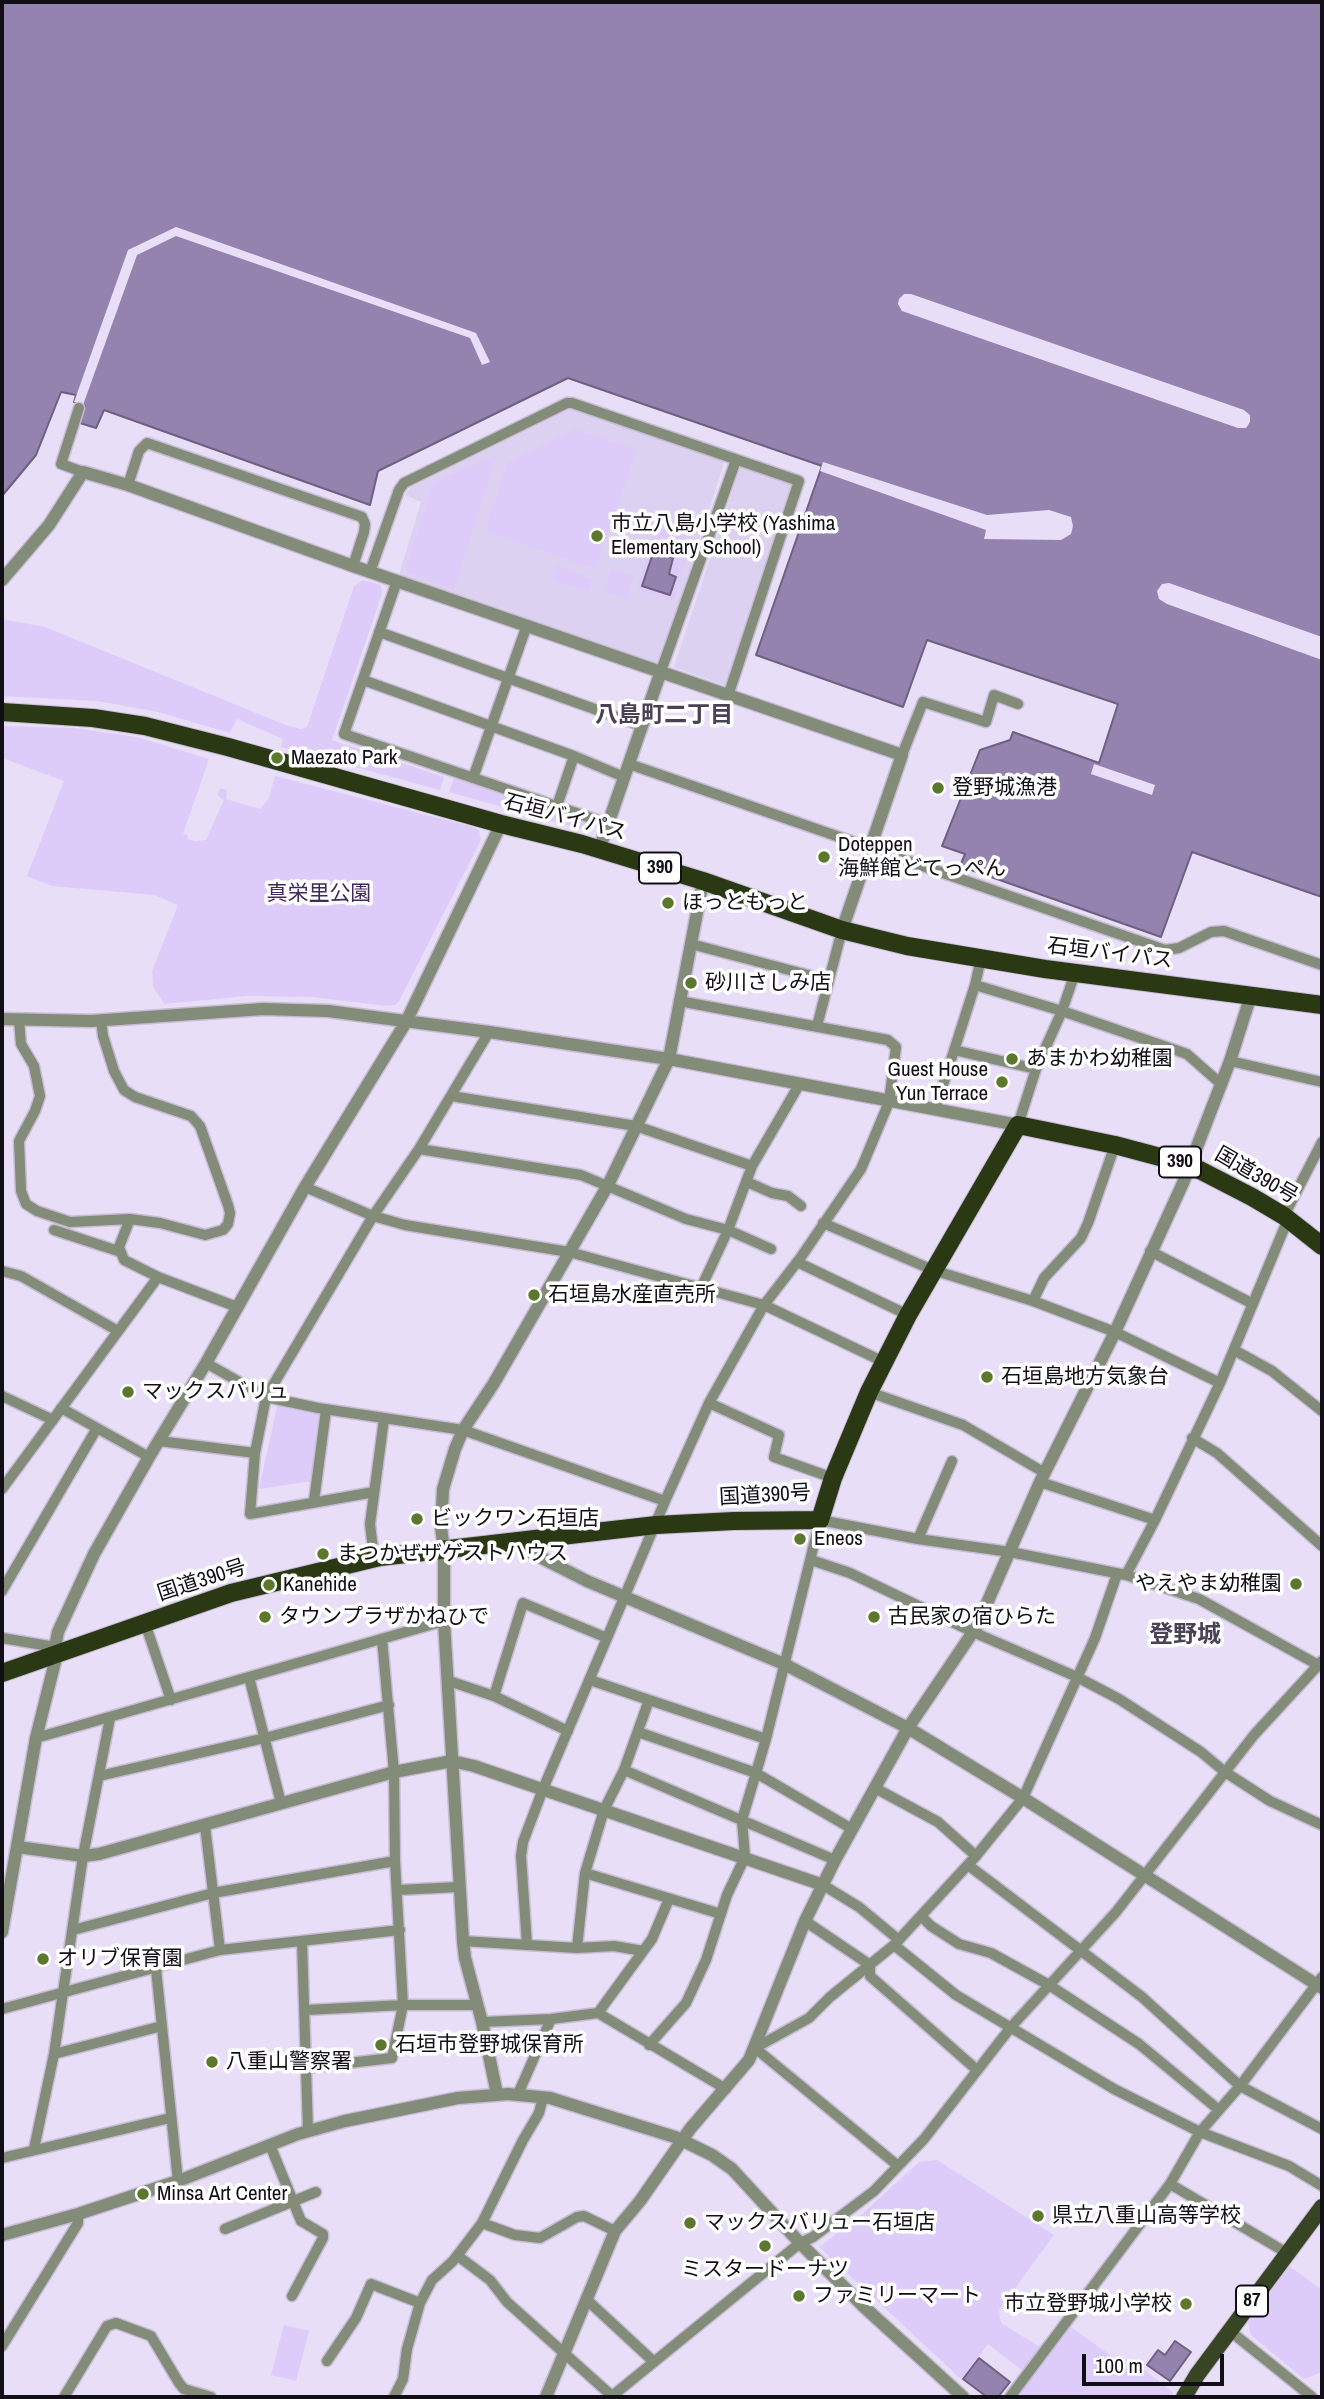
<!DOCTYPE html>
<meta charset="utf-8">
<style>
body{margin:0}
#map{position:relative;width:1324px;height:2399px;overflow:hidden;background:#e8def8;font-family:"Archivo Narrow",sans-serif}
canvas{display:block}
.frame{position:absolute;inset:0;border:4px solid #110e16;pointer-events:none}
.scale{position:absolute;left:1082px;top:2354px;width:142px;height:32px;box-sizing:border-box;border:4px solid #110e16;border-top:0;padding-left:9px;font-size:21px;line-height:24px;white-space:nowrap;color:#110e16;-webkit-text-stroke:5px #fff;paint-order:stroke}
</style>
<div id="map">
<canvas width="1324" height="2399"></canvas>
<div class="frame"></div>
<div class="scale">100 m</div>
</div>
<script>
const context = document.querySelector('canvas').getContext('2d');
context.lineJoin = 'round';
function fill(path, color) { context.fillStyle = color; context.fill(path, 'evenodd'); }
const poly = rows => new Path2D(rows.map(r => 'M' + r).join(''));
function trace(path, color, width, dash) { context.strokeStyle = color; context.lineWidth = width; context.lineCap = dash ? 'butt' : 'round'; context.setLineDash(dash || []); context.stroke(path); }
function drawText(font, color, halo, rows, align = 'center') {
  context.font = font + ' "Archivo Narrow","Noto Sans JP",sans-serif'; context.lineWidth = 7; context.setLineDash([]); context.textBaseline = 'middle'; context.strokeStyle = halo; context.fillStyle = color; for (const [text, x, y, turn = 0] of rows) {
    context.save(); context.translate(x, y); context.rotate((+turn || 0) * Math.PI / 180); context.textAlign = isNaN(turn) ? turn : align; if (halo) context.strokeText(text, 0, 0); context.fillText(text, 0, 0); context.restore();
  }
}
const built = poly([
 [574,407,725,460,661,659,654,663,399,575,421,502,405,495,411,487],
 [741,465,795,483,726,686,674,667]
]);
const green = poly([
 [575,429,637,450,595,569,486,531,507,463],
 [497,455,454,590,405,571,433,482],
 [656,526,692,540,674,601,637,589],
 [557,565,593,579,588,592,552,579],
 [611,568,634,576,626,599,603,592],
 [363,580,381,585,382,594,332,740,444,777,440,790,281,747,283,739,237,719,230,733,158,712,97,701,2,696,2,619,45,627,283,724,301,729,307,727,354,586],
 [2,726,74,728,137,737,209,759,183,834,188,835,187,839,195,841,206,840,224,800,217,795,220,788,227,790,226,799,260,809,269,798,275,776,473,827,479,830,481,840,399,1001,395,1005,387,1006,312,997,247,996,164,1004,153,986,152,971,178,905,154,895,52,886,27,876,64,781,2,758],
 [454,778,591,824,587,829,581,829,449,792],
 [278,1402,323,1412,313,1481,259,1489],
 [937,2160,1054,2235,999,2310,1001,2323,1040,2347,1023,2371,988,2344,961,2379,819,2247,861,2215,919,2162],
 [1289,2266,1322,2290,1322,2372,1304,2379,1251,2335,1248,2323],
 [284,2325,309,2331,296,2381,271,2375],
 [1068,2325,1138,2375,1143,2369,1173,2392,1171,2397,1016,2397]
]);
const water = poly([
 [2,2,1322,2,1322,897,1192,852,1161,937,960,866,965,854,942,846,980,750,1010,740,1013,732,1099,763,1118,704,927,640,903,707,756,655,822,466,568,378,378,471,370,505,104,410,96,428,80,423,85,406,74,402,76,395,61,392,36,455,2,496,2,2],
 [654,550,673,558,669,574,676,577,670,595,642,586,654,550],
 [1175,2341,1191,2352,1170,2381,1147,2365,1158,2350,1165,2355,1175,2341],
 [979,2358,1010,2382,998,2397,987,2397,963,2379,979,2358]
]);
const pier = poly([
 [176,227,476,333,490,362,482,365,470,338,176,236,137,255,83,405,74,402,128,250],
 [904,294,911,294,1244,410,1250,415,1250,422,1246,428,1238,428,902,311,898,304,899,299],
 [823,462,987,515,1049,510,1071,517,1073,526,1071,534,1061,540,984,539,986,530,820,471],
 [1169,583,1322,637,1322,660,1167,604,1159,599,1157,591,1162,584],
 [1094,764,1155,785,1152,795,1091,774]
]);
const minor = poly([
 [79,408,61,464,83,472],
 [128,485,139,451,147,443,362,517,365,524,364,532,353,566],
 [370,572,399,490,404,483,567,403,572,403,799,481,728,696],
 [397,581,344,734,600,821],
 [379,632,642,726],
 [661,671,736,460],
 [363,680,574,756,624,777],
 [902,755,923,702,986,722,994,695,1018,704],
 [629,764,1165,950,1179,948,1211,932,1224,931,1322,965],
 [473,778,527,625],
 [557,806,574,756],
 [691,944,827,980],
 [975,985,1062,1011,1187,1054,1221,1084],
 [19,1020,21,1044,34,1066,40,1096,35,1111,19,1141,21,1191,26,1204,37,1211,70,1222,130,1219,160,1223,205,1235,223,1230,228,1224,230,1213,228,1205,200,1126,191,1116,135,1097,124,1090,114,1071,103,1036,101,1020],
 [817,1026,842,930],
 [954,1050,1036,1069],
 [1230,1061,1322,1082],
 [451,1096,636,1126,752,1166],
 [935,1110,975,985,981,958],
 [1018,1125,1036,1069,1062,1011,1075,973],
 [419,1149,581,1175,686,1219,728,1230,771,1249],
 [747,1182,772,1193,788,1196,801,1206],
 [305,1187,373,1216,405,1225,569,1252,764,1305,884,1362],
 [1284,1216,1322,1142],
 [130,1219,119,1247,124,1260,158,1277,237,1307],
 [823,1223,933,1270,1033,1301,1115,1332,1220,1383],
 [54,1230,121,1252],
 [1150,1251,1253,1304],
 [797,1262,908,1315],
 [2,1271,21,1276,118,1331],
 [701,1288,728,1230,752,1166,799,1085],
 [1033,1301,1044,1278,1081,1238,1088,1223,1115,1145],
 [1234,1350,1272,1371,1322,1411],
 [206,1363,266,1397,318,1408,463,1430,665,1501],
 [869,1392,963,1425,1045,1473],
 [2,1396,53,1420],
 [709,1403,779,1435,774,1457,833,1478],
 [61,1408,149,1457],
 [1192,1438,1217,1453,1322,1546],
 [159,1441,255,1453],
 [1040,1482,1155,1520],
 [2,1489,158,1277],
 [374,1492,250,1514,255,1453,266,1397,373,1216,419,1149,489,1032],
 [314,1501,326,1410],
 [918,1539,952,1461],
 [374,1558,370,1524,384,1419],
 [811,1560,850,1573,973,1632,1077,1677,1119,1699,1201,1752,1225,1772,1270,1801,1322,1825],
 [1126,1575,1155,1520,1220,1383,1288,1219],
 [2,1591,97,1428],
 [145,1623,171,1700],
 [2,1638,55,1647],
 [249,1677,281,1803],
 [590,1680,649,1700],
 [449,1681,494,1696,568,1731],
 [494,1696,523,1603,607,1638],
 [638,1732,756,1773,852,1829],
 [36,1738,444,1621],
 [624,1770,835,1860],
 [99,1776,265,1738,389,1705],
 [875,1788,938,1822,976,1856],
 [205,1826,220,1950],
 [968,1865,1142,1997,1240,2086,1322,2129],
 [585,1873,721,1914],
 [823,1885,859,1907,899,1940],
 [398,1890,459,1887],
 [922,1917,931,1926,959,1944,991,1953,1049,1985,1139,2044,1219,2110],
 [805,1921,870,1965,870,1976,977,2070],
 [73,1930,213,1893,395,1861],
 [302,1941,308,2131],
 [463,1941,577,1948,614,1946,643,1951],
 [527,1945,521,1856,523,1842,543,1789,665,1501,709,1403,764,1305,801,1257,861,1169,889,1102,896,1047,888,1040,679,1001],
 [894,1945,956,1995,1114,2089,1200,2132,1289,2166,1322,2186],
 [577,1948,585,1873,604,1810,624,1770,649,1700,766,1739],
 [156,1969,178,2181],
 [2,2009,220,1950,400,1930],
 [306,2010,403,2005,477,2005],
 [598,2013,652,1939,669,1899],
 [482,2022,551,2019,598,2013,726,2089],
 [649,2045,686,2003,706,1960,727,1895,745,1857,742,1820,766,1739,820,1520,918,1539,1010,1552,1126,1575,1199,1599,1322,1667],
 [54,2054,162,2026],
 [306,2068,392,2058,403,2005,395,1861,394,1772,382,1639],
 [518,2094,551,2019],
 [270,2145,301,2221,323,2234,323,2238,292,2296],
 [34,2149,54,2054,83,1856,110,1718],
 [2,2158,170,2118],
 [897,2165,755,2048,809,2018,830,1997,894,1945,976,1856,1023,1798,1095,1638,1117,1574],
 [1170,2184,1287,2253],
 [482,2223,523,2140,539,2113,543,2097],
 [225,2229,316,2192],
 [458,2256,490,2280,507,2302,612,2396],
 [586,2299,654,2362],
 [1230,2331,1312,2397],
 [2,2346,78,2223,78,2214],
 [327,2361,356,2318,371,2284,420,2303],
 [64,2397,107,2326,116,2323,151,2336,179,2383,184,2389,211,2397],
 [394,2397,403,2379,407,2349,420,2303,432,2280,453,2261,482,2223,515,2235,540,2238,577,2217,584,2216,615,2231],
 [611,2397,800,2243,813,2237,874,2191,924,2139,1011,2027,1116,1912,1254,1735,1322,1661],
 [1010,2397,1170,2184,1200,2132,1240,2086,1322,1977]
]);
const tertiary = poly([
 [2,580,49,525,83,472,128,485,353,566,902,755,842,930],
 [599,850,661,671],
 [2,1019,91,1021,263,1009,328,1011,489,1032,669,1059,1018,1125],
 [512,1543,587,1581,784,1664,908,1728,1023,1798,1322,1988],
 [18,1847,83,1856,99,1854,394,1772,452,1761,474,1766,823,1885],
 [2,1932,36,1738,57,1654,55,1647,58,1632,94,1554,149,1457,206,1363,305,1187,406,1022,501,824],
 [497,2094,482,2022,465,1958,463,1941,444,1621,444,1550,441,1527,443,1489,455,1449,463,1430,494,1383,608,1185,669,1059,703,881],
 [2,2235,78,2214,178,2181,298,2134,345,2121,458,2098,508,2094,550,2098,675,2137,712,2155,732,2169,800,2243,863,2306,963,2397],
 [546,2397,615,2231,640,2201,690,2129,749,2060,805,1921,835,1860,908,1728,977,1626,1040,1482,1115,1332,1183,1183,1230,1061,1251,995]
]);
const primary = poly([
 [1184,2397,1197,2375,1322,2207]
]);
const trunk = poly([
 [2,712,93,718,145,726,228,747,501,824,582,844,703,881,842,930,907,946,1045,969,1322,1005],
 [2,1673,231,1593,380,1557,656,1525,734,1521,820,1520,833,1478,869,1392,908,1315,1018,1125,1115,1145,1190,1165,1252,1197,1284,1216,1322,1246]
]);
const markers = [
 [597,536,7,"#5c782d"],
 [277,758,7,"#5c782d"],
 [938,788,7,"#5c782d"],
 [824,857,7,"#5c782d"],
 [668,903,7,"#5c782d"],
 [691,983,7,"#5c782d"],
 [1012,1059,7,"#5c782d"],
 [1002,1082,7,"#5c782d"],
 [534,1295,7,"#5c782d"],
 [987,1377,7,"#5c782d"],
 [128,1392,7,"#5c782d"],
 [417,1519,7,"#5c782d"],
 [800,1539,7,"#5c782d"],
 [323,1554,7,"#5c782d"],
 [1296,1584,7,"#5c782d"],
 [269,1585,7,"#5c782d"],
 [265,1617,7,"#5c782d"],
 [874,1617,7,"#5c782d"],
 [43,1959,7,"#5c782d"],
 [381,2045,7,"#5c782d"],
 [212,2062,7,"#5c782d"],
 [143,2194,7,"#5c782d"],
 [1038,2216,7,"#5c782d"],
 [690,2223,7,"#5c782d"],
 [765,2246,7,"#5c782d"],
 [799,2296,7,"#5c782d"],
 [1186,2304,7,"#5c782d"]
];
const shields = [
 [660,868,42],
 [1180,1162,42],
 [1252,2301,32]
];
const shieldNames = [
 ["390",660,868],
 ["390",1180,1162],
 ["87",1252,2301]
];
const poiNames = [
 ["市立八島小学校 (Yashima",611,524],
 ["Elementary School)",611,548],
 ["Maezato Park",291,758],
 ["登野城漁港",952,788],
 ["Doteppen",838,845],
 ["海鮮館どてっぺん",838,869],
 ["ほっともっと",682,903],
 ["砂川さしみ店",705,983],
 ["あまかわ幼稚園",1026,1059],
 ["Guest House",988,1070,"right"],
 ["Yun Terrace",988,1094,"right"],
 ["石垣島水産直売所",548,1295],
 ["石垣島地方気象台",1001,1377],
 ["マックスバリュ",142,1392],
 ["ビックワン石垣店",431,1519],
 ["Eneos",814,1539],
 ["まつかぜザゲストハウス",337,1554],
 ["やえやま幼稚園",1282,1584,"right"],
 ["Kanehide",283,1585],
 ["タウンプラザかねひで",279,1617],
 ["古民家の宿ひらた",888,1617],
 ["オリブ保育園",57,1959],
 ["石垣市登野城保育所",395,2045],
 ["八重山警察署",226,2062],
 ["Minsa Art Center",157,2194],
 ["県立八重山高等学校",1052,2216],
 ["マックスバリュー石垣店",704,2223],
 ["ミスタードーナツ",765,2270,"center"],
 ["ファミリーマート",813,2296],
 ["市立登野城小学校",1172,2304,"right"]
];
const streetNames = [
 ["石垣バイパス",565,818,15],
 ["石垣バイパス",1110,954,7],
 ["国道390号",1256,1176,30],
 ["国道390号",765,1496,-3],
 ["国道390号",202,1581,-18]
];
const parkNames = [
 ["真栄里公園",319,894]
];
const neighbourhoodNames = [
 ["八島町二丁目",664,716]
];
const quarterNames = [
 ["登野城",1185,1636]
];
fill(built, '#ddd1f2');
fill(green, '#ddccf9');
fill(water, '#9483ae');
trace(water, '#6d6080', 2);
fill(pier, '#e8def8');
trace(minor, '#c6bdd4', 13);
trace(tertiary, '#c6bdd4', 15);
trace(primary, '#c6bdd4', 18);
trace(trunk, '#c6bdd4', 20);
trace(minor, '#838c79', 10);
trace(tertiary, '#838c79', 12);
trace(primary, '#374524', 16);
trace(trunk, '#2a3814', 18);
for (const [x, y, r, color] of markers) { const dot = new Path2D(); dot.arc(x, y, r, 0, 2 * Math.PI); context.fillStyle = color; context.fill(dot); trace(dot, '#fff', 2.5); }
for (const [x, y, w] of shields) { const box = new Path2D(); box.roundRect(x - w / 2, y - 15.5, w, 31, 5); context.fillStyle = '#fff'; context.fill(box); trace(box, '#110e16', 2); }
drawText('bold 19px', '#110e16', null, shieldNames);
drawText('21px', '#110e16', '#fff', poiNames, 'left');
drawText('21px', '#110e16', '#fff', streetNames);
drawText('21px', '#41295f', '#fff', parkNames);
drawText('bold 23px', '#494156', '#fff', neighbourhoodNames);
drawText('bold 24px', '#494156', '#fff', quarterNames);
</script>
